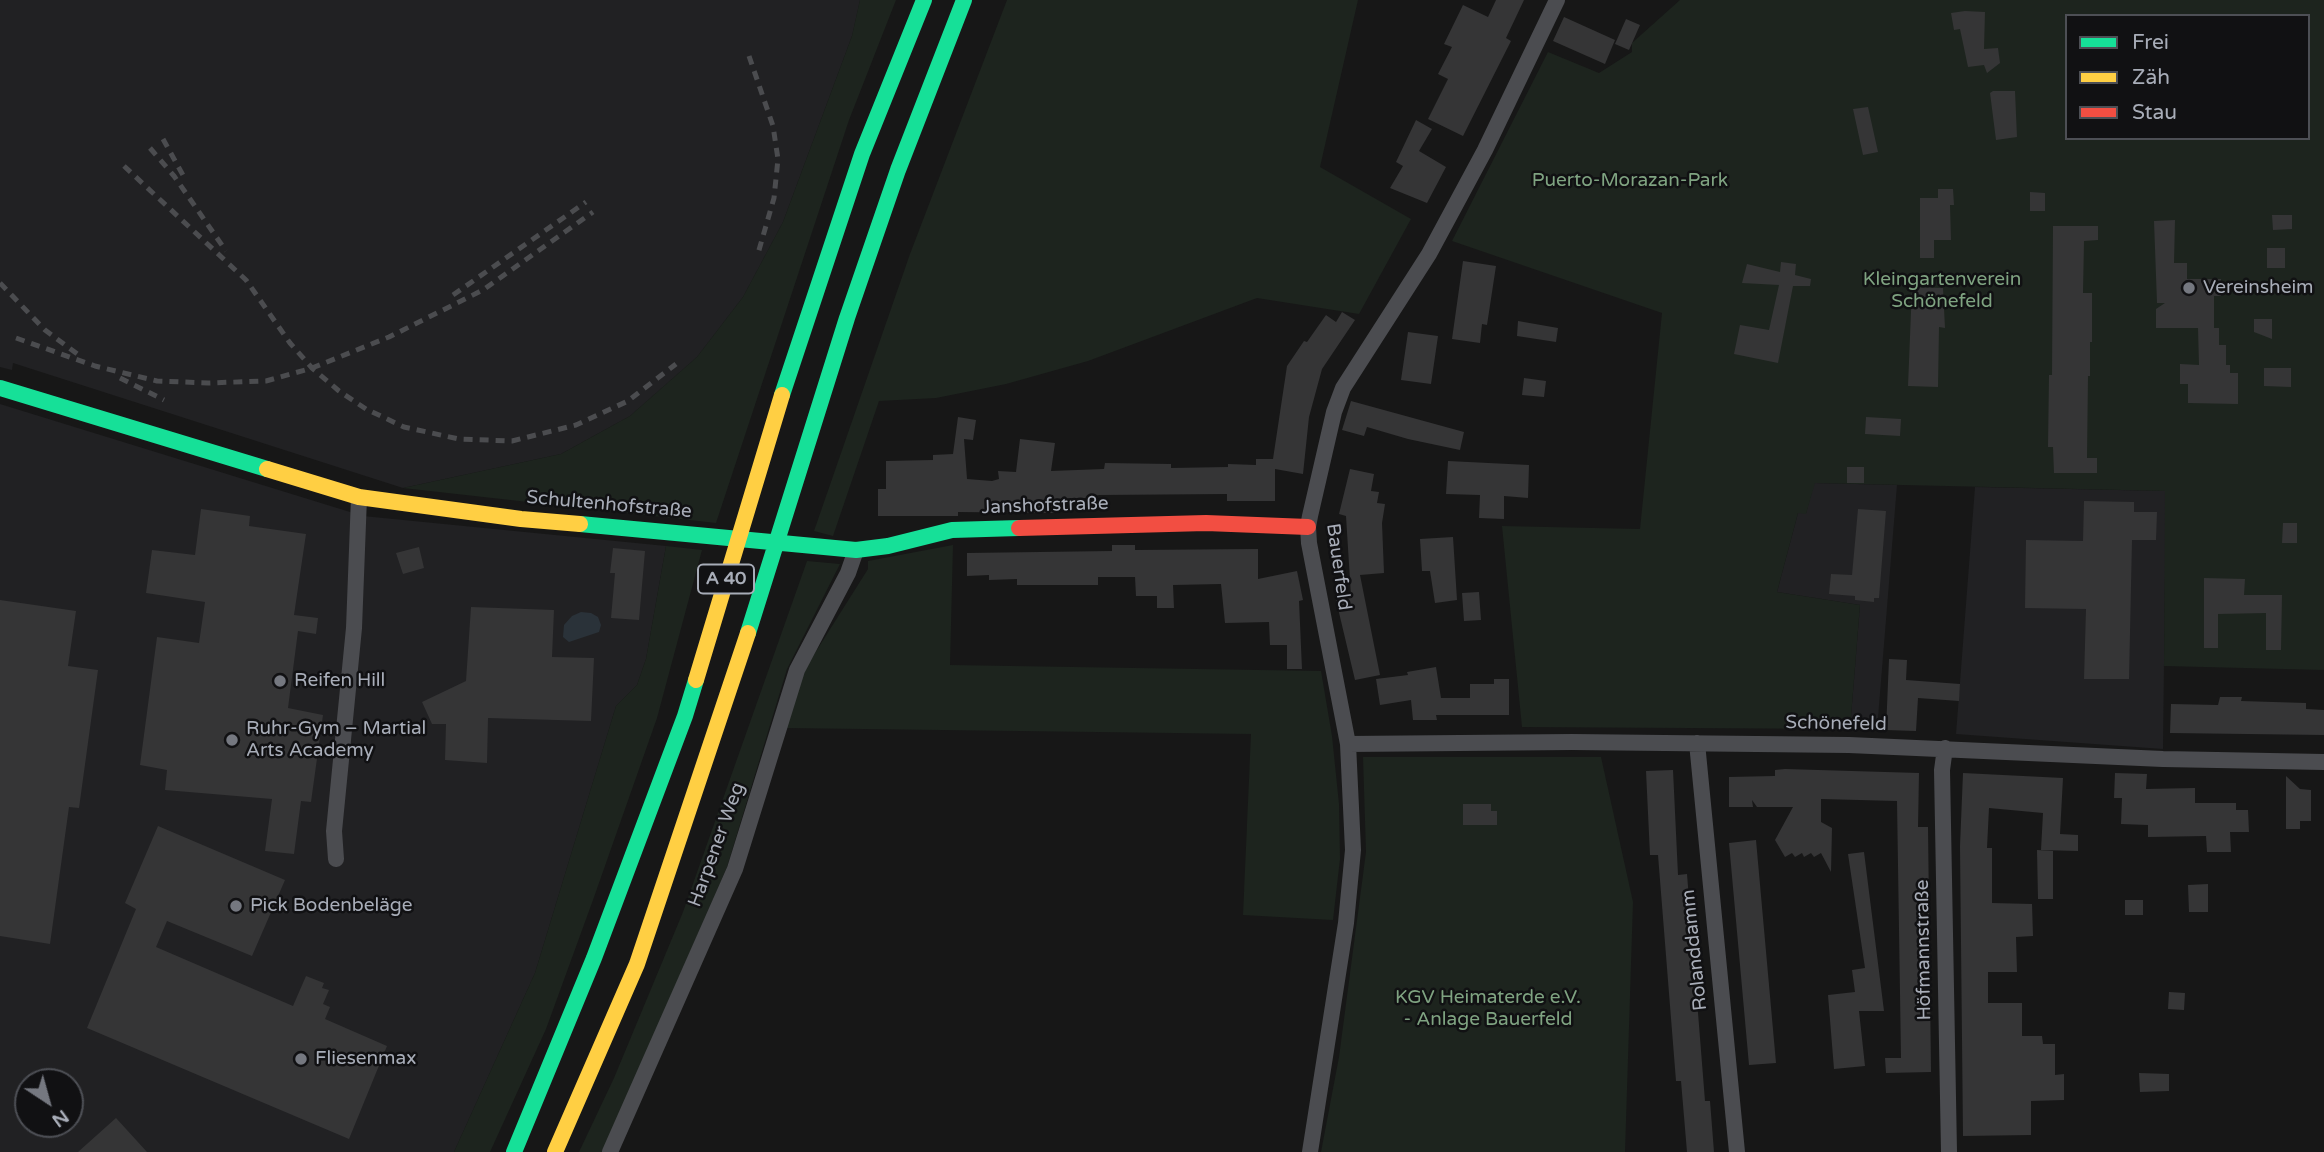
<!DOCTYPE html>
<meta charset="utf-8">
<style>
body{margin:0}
#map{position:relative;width:2324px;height:1152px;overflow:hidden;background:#171717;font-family:"Varela Round",sans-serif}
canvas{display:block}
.legend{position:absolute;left:2065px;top:14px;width:245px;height:126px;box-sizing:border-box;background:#111113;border:2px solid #4d4f55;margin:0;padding:9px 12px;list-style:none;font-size:21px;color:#a8adb8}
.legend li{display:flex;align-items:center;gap:14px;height:35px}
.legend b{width:35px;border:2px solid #4d4f55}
.north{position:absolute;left:14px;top:1068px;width:70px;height:70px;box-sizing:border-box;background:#111113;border:2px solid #4d4f55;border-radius:50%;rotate:144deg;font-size:19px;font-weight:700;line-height:28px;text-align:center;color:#a8adb8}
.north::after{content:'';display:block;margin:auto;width:24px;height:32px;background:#757880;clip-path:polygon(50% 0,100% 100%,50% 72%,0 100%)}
</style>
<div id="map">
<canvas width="2324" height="1152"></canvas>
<ul class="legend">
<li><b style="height:9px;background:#16e098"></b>Frei</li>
<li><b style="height:9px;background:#ffcf43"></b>Zäh</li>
<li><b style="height:9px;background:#f24e42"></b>Stau</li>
</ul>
<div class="north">N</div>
</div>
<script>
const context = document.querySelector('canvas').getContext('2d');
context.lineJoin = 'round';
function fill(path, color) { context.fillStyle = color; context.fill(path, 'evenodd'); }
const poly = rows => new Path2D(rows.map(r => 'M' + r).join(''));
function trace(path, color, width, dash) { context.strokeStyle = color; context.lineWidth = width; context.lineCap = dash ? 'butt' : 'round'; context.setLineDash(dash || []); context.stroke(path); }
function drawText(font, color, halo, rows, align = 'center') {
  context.font = font + ' "Varela Round",sans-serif'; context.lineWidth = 5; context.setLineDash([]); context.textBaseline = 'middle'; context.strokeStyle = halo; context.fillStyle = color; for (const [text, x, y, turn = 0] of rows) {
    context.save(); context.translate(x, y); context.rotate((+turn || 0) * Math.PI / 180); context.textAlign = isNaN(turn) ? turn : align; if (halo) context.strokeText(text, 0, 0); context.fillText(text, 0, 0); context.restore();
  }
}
const built = poly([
 [0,0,860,0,852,36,783,222,743,297,697,357,630,416,561,454,403,488,13,363,12,370,0,367],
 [0,404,363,516,666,546,646,659,637,685,616,706,535,973,454,1152,0,1152],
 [28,1082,70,1082,70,1124,28,1124],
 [1814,483,1897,485,1877,730,1850,729,1860,605,1777,592,1798,513,1806,513],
 [1975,487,2166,491,2163,749,1956,734]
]);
const green = poly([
 [860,0,896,0,849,120,716,523,403,488,561,454,630,416,697,357,743,297,783,222,852,36],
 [1007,0,1358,0,1320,167,1411,219,1359,314,1257,298,1088,361,1006,384,936,398,879,401,833,536,814,531,910,254],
 [1680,0,2324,0,2324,670,2164,666,2165,491,1815,483,1806,514,1798,513,1777,592,1860,605,1850,729,1522,727,1502,526,1640,529,1662,313,1452,241,1548,52,1599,73,1632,52,1632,43],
 [2067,16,2308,16,2308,138,2067,138],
 [953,545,950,665,1321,671,1332,736,1339,804,1340,859,1333,920,1243,915,1251,734,785,728,794,695,810,661,868,569,868,561],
 [666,546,702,550,657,718,593,900,546,1029,490,1152,454,1152,535,973,616,706,637,685,646,659],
 [807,561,840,564,787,669,727,867,603,1152,579,1152,614,1078,683,912],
 [1363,757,1601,757,1633,902,1625,1152,1321,1152,1339,1057,1366,852]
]);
const water = poly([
 [581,612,591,613,598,617,601,625,599,632,569,642,563,637,564,625,572,616]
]);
const building = poly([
 [1496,0,1524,0,1506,38,1511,41,1463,136,1428,119,1448,79,1438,74,1452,47,1444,44,1463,5,1488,17],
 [1965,11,1985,12,1984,49,1998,48,2000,63,1987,73,1984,65,1968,67,1960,29,1954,30,1951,13],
 [1564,17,1615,40,1605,64,1553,41],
 [1626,19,1640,25,1629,50,1615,44],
 [1993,91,2015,91,2017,137,1996,140,1990,93],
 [1868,107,1878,152,1863,155,1853,109],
 [1416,120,1432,129,1419,151,1446,167,1427,203,1390,188,1403,166,1396,162],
 [1938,189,1953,189,1954,205,1950,205,1951,240,1934,240,1934,258,1920,258,1920,198,1938,198],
 [2030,192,2045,193,2045,211,2030,211],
 [2272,215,2292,215,2292,229,2273,230],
 [2175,220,2174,263,2187,263,2187,279,2221,279,2221,296,2214,296,2214,328,2219,328,2219,345,2226,345,2226,365,2230,365,2230,373,2238,373,2238,404,2188,403,2188,384,2180,384,2180,364,2199,365,2198,328,2156,328,2156,309,2165,303,2157,303,2154,221],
 [2053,226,2098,226,2098,240,2084,241,2083,293,2092,293,2092,342,2090,342,2090,376,2088,376,2087,458,2097,458,2097,473,2054,473,2053,447,2048,447,2049,375,2052,375],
 [2267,248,2285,248,2285,268,2267,268],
 [1463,261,1496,266,1487,325,1482,324,1480,343,1452,339],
 [1781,262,1796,264,1795,275,1811,279,1810,286,1793,286,1778,363,1734,354,1740,325,1769,330,1779,285,1742,283,1747,264,1780,272],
 [1912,287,1943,288,1945,328,1939,327,1938,387,1908,386],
 [1342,312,1355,320,1322,369,1309,417,1303,474,1275,469,1275,501,1227,501,1227,494,1099,495,1087,498,1055,499,1055,513,958,512,958,516,878,516,878,489,886,489,886,461,933,460,933,455,953,454,958,417,976,420,973,440,964,439,967,479,992,481,999,479,998,471,1016,472,1020,439,1055,443,1051,471,1104,469,1105,463,1171,464,1171,468,1228,467,1228,464,1256,465,1256,459,1273,459,1287,366,1304,341,1307,342,1326,315,1336,322],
 [2254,319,2272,319,2272,339,2254,332],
 [1518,321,1558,328,1556,342,1517,336],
 [1408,332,1438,336,1431,384,1401,380],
 [2264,368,2291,368,2291,387,2264,386],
 [1524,378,1546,381,1544,397,1522,395],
 [1351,401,1464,432,1460,450,1408,439,1367,427,1364,436,1342,430],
 [1866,417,1901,419,1900,436,1865,434],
 [1448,461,1529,465,1528,498,1504,496,1504,519,1479,518,1480,495,1446,494],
 [1847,467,1864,467,1864,483,1847,483],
 [1350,469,1374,474,1371,491,1379,492,1377,503,1385,504,1382,523,1384,573,1360,575,1380,675,1355,680,1336,600,1351,596,1346,516,1339,514],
 [2084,501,2134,502,2134,512,2157,512,2156,540,2132,540,2129,679,2084,679,2086,609,2025,608,2026,540,2083,541],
 [201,509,250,516,249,526,306,534,294,615,318,618,316,634,298,631,288,708,323,715,311,802,301,801,294,854,265,851,272,799,165,790,167,770,140,765,157,637,199,643,205,602,146,593,152,550,195,555],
 [1858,509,1886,511,1879,598,1874,598,1874,602,1855,600,1855,596,1829,594,1831,574,1852,575],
 [2283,523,2297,523,2297,543,2282,543],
 [1453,537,1457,600,1435,603,1430,571,1422,571,1420,539],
 [1112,545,1135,545,1135,550,1258,549,1258,579,1297,571,1303,600,1299,601,1302,669,1287,669,1287,645,1270,645,1269,622,1225,623,1221,584,1173,585,1174,608,1157,608,1157,596,1136,596,1135,577,1098,577,1098,585,1017,585,1017,579,989,580,989,575,967,576,967,553,1112,551],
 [419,547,424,568,403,574,396,553],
 [613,548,645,551,639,620,611,618,615,573,610,573],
 [2204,578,2245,579,2244,595,2282,595,2281,650,2266,650,2266,613,2218,614,2218,648,2204,648],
 [1479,592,1481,620,1464,621,1462,593],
 [0,600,76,611,68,666,98,670,79,808,69,807,50,944,0,936],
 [471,607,554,610,552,657,594,658,591,721,488,718,487,763,445,760,446,724,432,724,422,702,466,681],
 [1889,659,1907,660,1906,680,1960,684,1959,701,1918,698,1916,731,1886,730],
 [1436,667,1441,698,1470,698,1470,684,1494,684,1494,679,1509,679,1509,715,1436,715,1437,720,1413,720,1411,700,1380,705,1376,679,1408,675,1407,672],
 [2220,697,2242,697,2241,701,2306,703,2306,709,2324,710,2324,735,2170,733,2171,704,2218,705],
 [1785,769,1919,773,1918,827,1928,827,1931,1072,1886,1073,1885,1058,1901,1058,1897,801,1821,799,1821,822,1832,828,1831,872,1821,853,1814,857,1811,853,1804,857,1802,853,1795,857,1792,853,1785,857,1775,840,1793,807,1757,807,1752,800,1753,807,1729,807,1729,777,1775,776,1775,770],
 [1673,770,1678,875,1687,874,1705,1101,1710,1101,1714,1152,1687,1152,1681,1081,1676,1081,1658,855,1650,855,1646,771],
 [1963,773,2063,778,2060,834,2078,835,2078,851,2041,850,2043,813,1989,808,1987,848,1992,848,1992,903,2032,904,2033,936,2016,937,2017,972,1988,972,1988,1003,2022,1003,2022,1036,2042,1036,2043,1044,2055,1044,2055,1075,2064,1074,2064,1100,2031,1101,2031,1135,1963,1136,1960,846],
 [2115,773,2147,774,2146,789,2195,788,2195,803,2236,803,2236,810,2248,810,2249,832,2230,832,2231,852,2207,852,2206,836,2148,837,2148,825,2121,824,2122,798,2114,798],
 [2286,776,2300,789,2311,790,2311,821,2300,821,2300,829,2286,829],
 [1463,804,1491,804,1491,811,1497,811,1497,825,1463,825],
 [158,826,285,880,252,956,167,921,156,947,293,1006,306,976,324,983,322,988,329,990,323,1004,330,1007,325,1019,387,1046,349,1139,87,1028,136,909,125,903],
 [1756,840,1776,1063,1749,1065,1729,843],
 [2037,850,2053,851,2053,899,2038,899],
 [1864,852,1884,1011,1859,1011,1865,1066,1834,1069,1828,995,1855,992,1852,970,1865,968,1848,854],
 [2208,884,2208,912,2189,912,2188,885],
 [2125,900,2143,900,2143,915,2125,915],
 [2169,992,2185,993,2184,1010,2168,1009],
 [2139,1073,2169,1074,2169,1091,2140,1092],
 [116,1118,147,1152,78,1152]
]);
const street = poly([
 [1697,743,1737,1152],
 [1348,744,1572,742,1849,745,2163,759,2324,762],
 [1945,748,1942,770,1949,1152],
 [336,859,334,831,354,628,359,497],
 [610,1152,735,869,797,670,848,573,856,550],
 [1310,1152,1346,923,1353,850,1348,744,1309,543,1308,527,1310,516,1334,412,1343,388,1429,254,1485,150,1557,0]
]);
const fast = poly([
 [0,388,267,469],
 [782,395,862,154,924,0],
 [580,524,856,550,888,546,952,530,1019,528],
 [748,633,847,318,898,170,964,0],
 [514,1152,594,958,685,716,696,680]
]);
const slow = poly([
 [267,469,359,497,521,519,580,524],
 [696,680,782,395],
 [555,1152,637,964,748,633]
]);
const jam = poly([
 [1019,528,1206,523,1308,527]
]);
const rail = poly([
 [749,56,773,126,778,159,774,198,757,257],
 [163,139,184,177],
 [150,148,174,176,226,251],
 [124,166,246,280,290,343,312,368,339,391,366,409,404,427,459,439,512,441,576,425,628,401,676,364],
 [0,283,45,330,80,356],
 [453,295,586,202],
 [16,338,95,366,157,381,208,383,266,381,312,368,389,337,483,290,593,212],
 [120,378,164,400]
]);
const markers = [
 [2189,288,7,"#757880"],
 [280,681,7,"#757880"],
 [232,740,7,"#757880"],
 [236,906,7,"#757880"],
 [301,1059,7,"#757880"]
];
const shields = [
 [726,579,56]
];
const shieldNames = [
 ["A 40",726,579]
];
const parkNames = [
 ["Puerto-Morazan-Park",1630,181],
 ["Kleingartenverein",1942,280],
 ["Schönefeld",1942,302],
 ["KGV Heimaterde e.V.",1488,998],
 ["- Anlage Bauerfeld",1488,1020]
];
const poiNames = [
 ["Vereinsheim",2203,288],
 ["Reifen Hill",294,681],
 ["Ruhr-Gym – Martial",246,729],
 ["Arts Academy",246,751],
 ["Pick Bodenbeläge",250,906],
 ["Fliesenmax",315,1059]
];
const streetNames = [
 ["Schultenhofstraße",609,505,5],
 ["Janshofstraße",1045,506,-2],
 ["Bauerfeld",1338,567,82],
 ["Schönefeld",1836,724,1],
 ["Harpener Weg",717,845,-70],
 ["Rolanddamm",1695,950,-96],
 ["Höfmannstraße",1924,950,-91]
];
fill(built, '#212123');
fill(green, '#1d241e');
fill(water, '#2a3239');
fill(building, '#353536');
trace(street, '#4b4c50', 16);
trace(fast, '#16e098', 16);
trace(slow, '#ffcf43', 16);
trace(jam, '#f24e42', 16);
trace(rail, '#4b4c4f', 5, [9, 7]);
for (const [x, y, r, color] of markers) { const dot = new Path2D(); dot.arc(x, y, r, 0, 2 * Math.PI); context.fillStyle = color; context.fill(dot); trace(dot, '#111113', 2.5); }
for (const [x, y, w] of shields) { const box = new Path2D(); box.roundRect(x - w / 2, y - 14.5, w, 29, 5); context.fillStyle = '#111113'; context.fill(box); trace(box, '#a8adb8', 2); }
drawText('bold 18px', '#a8adb8', null, shieldNames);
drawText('19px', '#7fa381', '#111113', parkNames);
drawText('19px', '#a8adb8', '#111113', poiNames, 'left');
drawText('19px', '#a8adb8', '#111113', streetNames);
</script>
